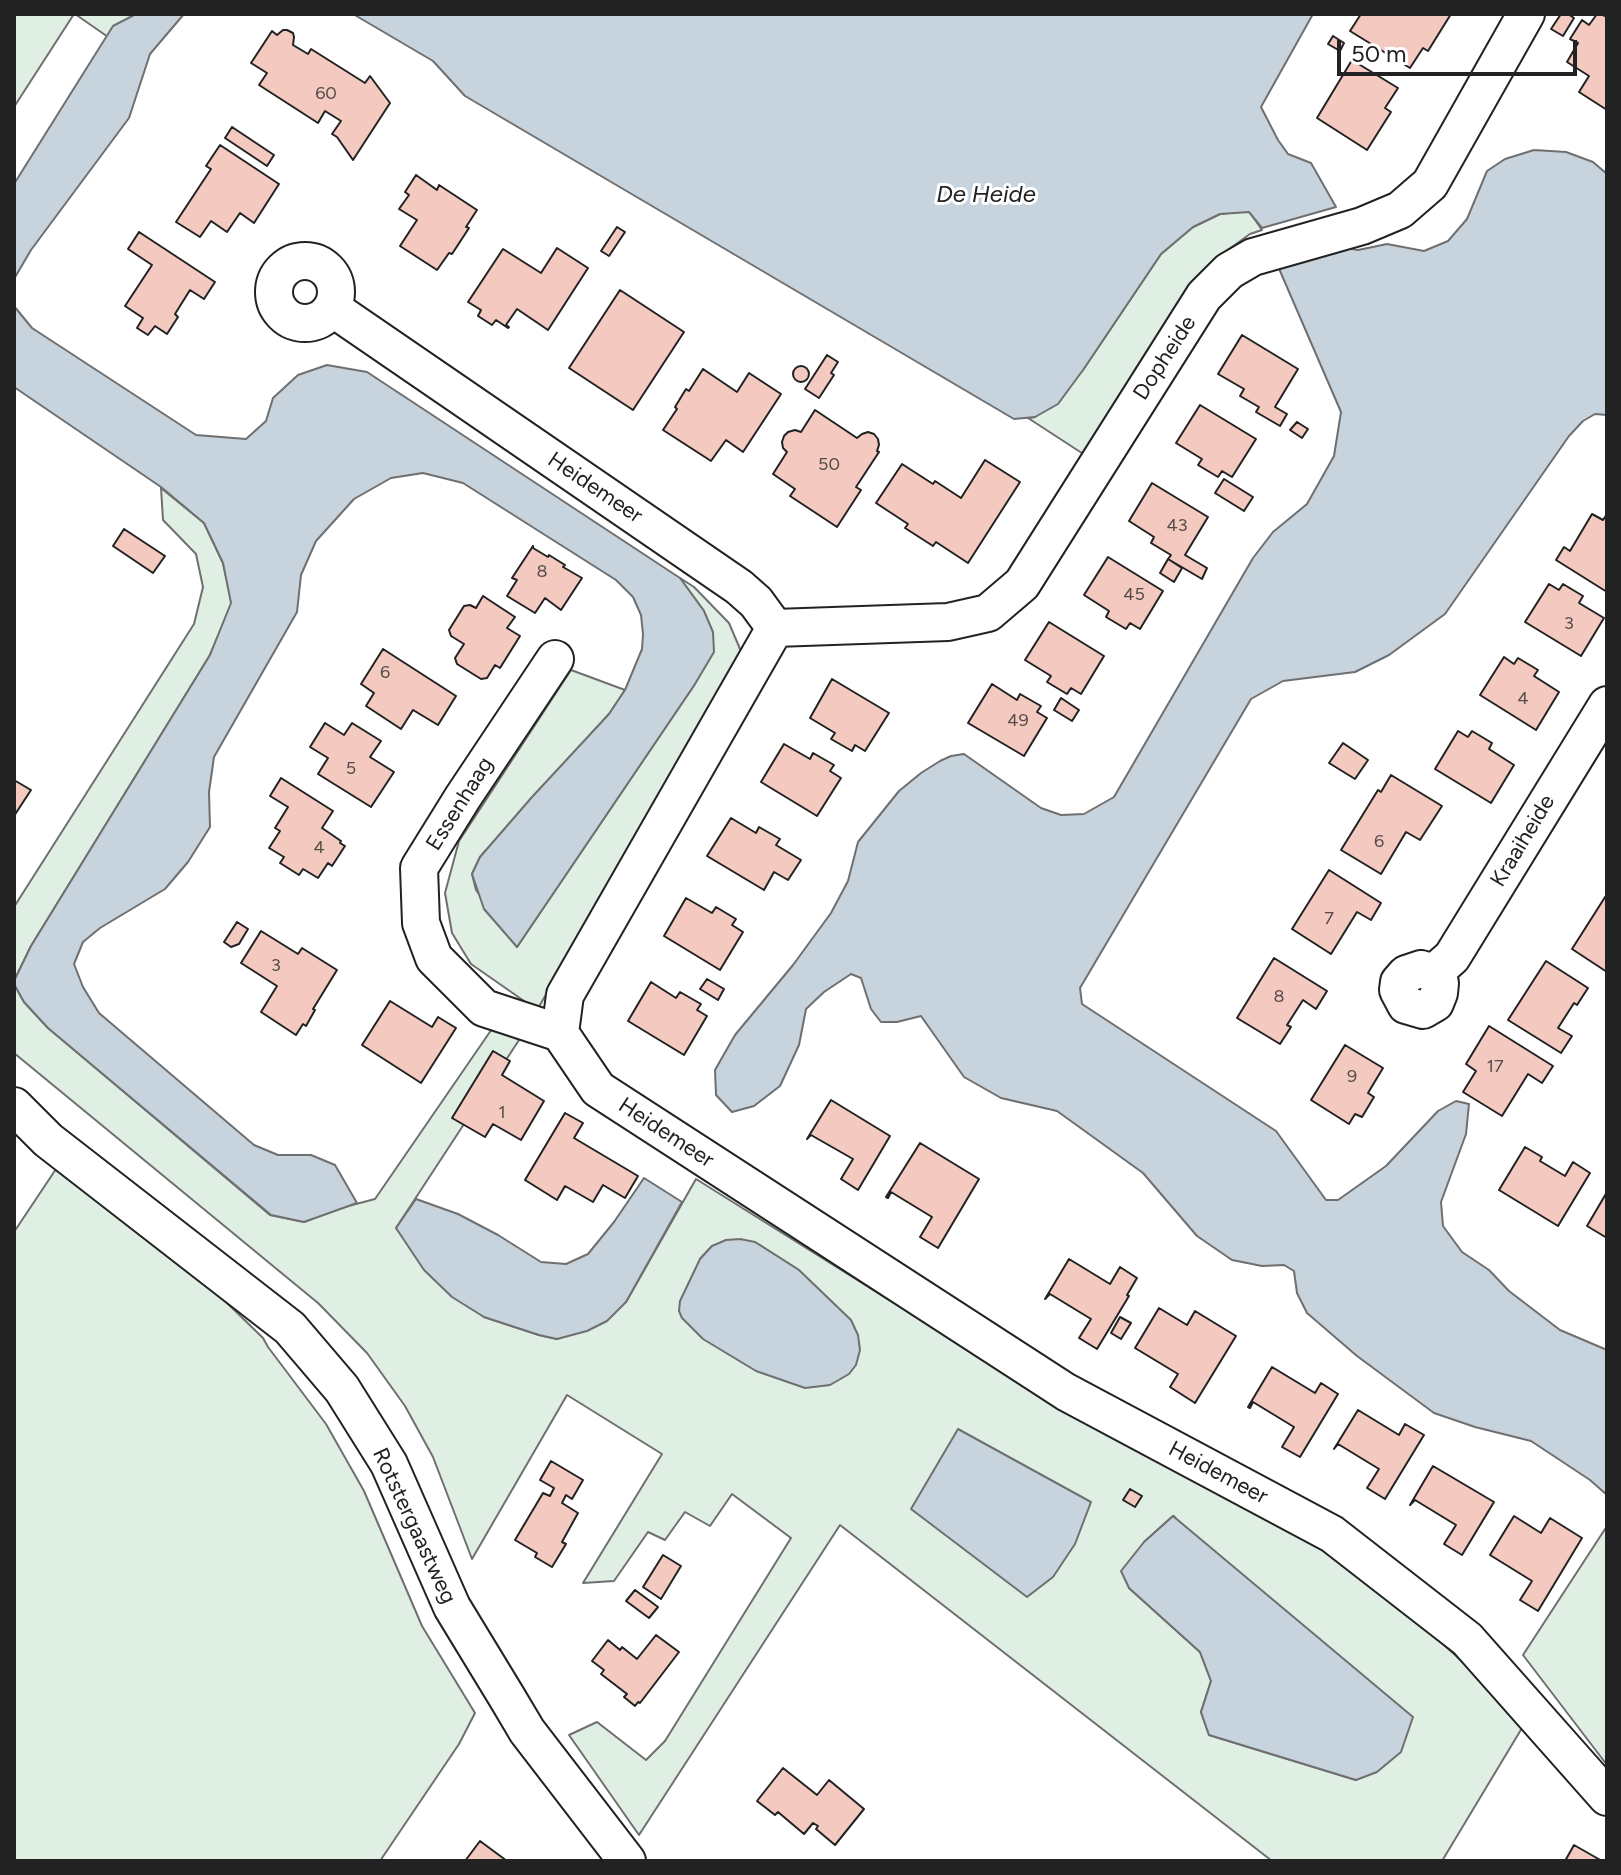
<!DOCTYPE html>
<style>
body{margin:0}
#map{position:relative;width:1621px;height:1875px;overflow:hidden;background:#fff;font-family:Figtree,sans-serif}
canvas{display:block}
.frame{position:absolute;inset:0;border:16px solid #222;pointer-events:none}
.scale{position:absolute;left:1337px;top:40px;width:240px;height:36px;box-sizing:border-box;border:4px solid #222;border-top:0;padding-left:10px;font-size:24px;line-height:28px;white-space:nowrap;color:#222;-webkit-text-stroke:6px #fff;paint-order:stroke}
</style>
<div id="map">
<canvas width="1621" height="1875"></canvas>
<div class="frame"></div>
<div class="scale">50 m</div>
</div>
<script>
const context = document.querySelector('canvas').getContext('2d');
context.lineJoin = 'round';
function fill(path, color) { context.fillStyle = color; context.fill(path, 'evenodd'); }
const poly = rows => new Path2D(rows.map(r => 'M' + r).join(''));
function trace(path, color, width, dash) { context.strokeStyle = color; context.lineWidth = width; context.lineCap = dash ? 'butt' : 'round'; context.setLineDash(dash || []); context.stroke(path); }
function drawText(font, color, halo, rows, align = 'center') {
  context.font = font + ' Figtree,sans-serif'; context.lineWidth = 6; context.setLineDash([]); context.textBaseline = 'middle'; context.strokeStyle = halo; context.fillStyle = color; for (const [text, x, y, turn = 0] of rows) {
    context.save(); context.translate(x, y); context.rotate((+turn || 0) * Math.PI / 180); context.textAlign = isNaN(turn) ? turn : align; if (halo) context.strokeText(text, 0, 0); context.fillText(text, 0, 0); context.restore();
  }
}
const green = poly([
 [14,14,74,14,14,107,14,14],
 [75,14,148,14,121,46,75,14],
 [1249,211,1262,230,1250,234,1218,257,1191,291,1088,457,1028,418,1035,417,1083,370,1161,254,1193,227,1220,214,1249,211],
 [161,488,204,523,223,563,232,603,210,655,31,946,14,981,14,907,194,624,203,587,196,554,163,520,161,488],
 [680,578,694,587,729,623,743,656,537,1010,471,964,452,933,445,893,459,841,571,670,625,690,609,714,480,857,472,874,476,890,517,947,695,684,704,611,680,578],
 [14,984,24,1002,48,1028,270,1215,304,1222,333,1210,375,1199,496,1023,521,1037,396,1228,484,1317,539,1335,557,1339,626,1302,696,1179,993,1365,1315,1540,1393,1599,1486,1683,1525,1723,1442,1861,1272,1861,840,1525,639,1835,569,1735,597,1722,646,1760,665,1741,791,1538,732,1494,710,1526,685,1512,665,1540,648,1532,614,1581,583,1583,662,1454,567,1395,472,1559,433,1457,405,1406,367,1353,318,1303,14,1053,14,984],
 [755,1242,799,1270,700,1259,712,1246,755,1242],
 [1173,1516,1174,1516,1356,1780,1209,1735,1201,1712,1211,1681,1200,1652,1129,1588,1144,1542,1173,1516],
 [58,1166,224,1300,263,1338,268,1347,326,1424,364,1491,422,1626,475,1713,459,1744,380,1861,14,1861,14,1232,58,1166],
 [1607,1526,1607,1765,1523,1655,1607,1526]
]);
const water = poly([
 [136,14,184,14,150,54,129,118,31,250,14,279,14,184,113,26,136,14],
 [353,14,1313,14,1261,107,1278,140,1288,154,1311,163,1336,207,1262,228,1249,212,1220,214,1193,227,1161,254,1083,370,1058,404,1035,417,1014,419,465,96,433,61,353,14],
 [1534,150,1566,152,1593,162,1607,174,1607,415,1595,414,1583,421,1569,436,1445,614,1389,655,1355,672,1283,681,1251,699,1080,988,1082,1004,1276,1131,1326,1200,1338,1200,1386,1166,1438,1111,1456,1101,1469,1104,1466,1134,1441,1202,1443,1226,1462,1252,1489,1270,1509,1291,1560,1330,1607,1350,1607,1495,1590,1480,1531,1441,1475,1427,1434,1413,1357,1356,1307,1313,1297,1293,1294,1271,1284,1265,1262,1266,1232,1260,1197,1236,1143,1173,1057,1111,1001,1098,964,1077,921,1016,897,1022,881,1022,871,1009,861,978,851,974,824,992,806,1009,799,1045,780,1086,754,1106,732,1112,716,1095,715,1070,735,1035,793,965,831,913,848,881,858,842,899,791,921,773,940,761,951,756,964,754,1041,808,1061,815,1084,814,1114,797,1253,558,1273,532,1307,504,1334,456,1341,412,1277,264,1348,235,1352,249,1358,250,1387,244,1424,251,1448,241,1467,219,1487,171,1505,159,1534,150],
 [14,297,14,306,32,328,196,435,246,439,266,421,273,398,298,375,327,365,367,372,680,578,704,611,713,632,714,652,695,684,517,947,484,909,472,874,480,857,532,797,609,714,625,690,642,649,643,634,641,615,633,597,616,580,463,483,423,473,391,478,354,499,316,541,301,575,297,612,214,757,209,792,210,827,188,862,165,889,100,928,83,942,74,964,83,987,99,1013,254,1145,278,1155,311,1155,335,1165,357,1203,304,1222,271,1215,48,1028,24,1002,14,984,14,981,31,946,210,655,231,603,223,563,204,523,161,487,14,387,14,297],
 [644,1178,682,1202,626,1302,607,1321,587,1331,557,1339,539,1335,484,1317,452,1297,424,1270,396,1228,416,1199,458,1214,498,1235,541,1262,566,1264,588,1254,614,1222,644,1178],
 [740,1239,755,1242,799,1270,851,1320,858,1335,860,1350,856,1365,849,1374,830,1385,805,1388,756,1371,703,1339,682,1318,679,1311,680,1301,700,1259,712,1246,726,1240,740,1239],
 [958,1429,1091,1502,1075,1544,1053,1577,1027,1597,911,1509,958,1429],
 [1173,1516,1413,1717,1401,1752,1377,1772,1356,1780,1209,1735,1201,1712,1211,1681,1200,1652,1129,1588,1121,1571,1144,1542,1173,1516]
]);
const building = poly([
 [1361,14,1451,14,1428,51,1423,48,1410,68,1350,31,1361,14],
 [1561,14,1568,14,1574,18,1563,36,1551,29,1561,14],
 [1597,14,1601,14,1607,17,1607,110,1579,92,1589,76,1567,62,1578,43,1570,39,1582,20,1589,25,1597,14],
 [283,30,287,30,293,33,294,37,293,45,308,54,311,49,365,83,370,76,390,103,353,160,337,137,332,134,341,121,325,111,318,123,259,85,267,73,251,63,272,31,277,35,283,30],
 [1333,36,1344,43,1340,51,1328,44,1333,36],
 [1352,60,1398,88,1385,108,1391,112,1367,150,1317,118,1352,60],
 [232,127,274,155,267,166,225,138,232,127],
 [220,145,279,184,254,223,240,213,227,232,211,221,200,237,176,222,211,169,206,166,220,145],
 [416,175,437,190,439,185,477,210,466,227,469,228,452,254,449,253,437,270,400,246,417,220,399,209,409,195,405,192,416,175],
 [617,227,625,232,609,256,601,251,617,227],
 [139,232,215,282,204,299,190,290,175,314,178,317,167,334,155,326,148,335,137,328,143,318,125,306,152,265,128,249,139,232],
 [557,248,588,268,548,330,517,309,506,325,509,327,508,328,496,320,492,325,478,316,481,310,468,302,503,249,541,273,557,248],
 [620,290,684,332,633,410,569,368,620,290],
 [1242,335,1298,369,1275,407,1287,414,1280,426,1256,412,1259,407,1240,396,1244,389,1218,374,1242,335],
 [827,355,838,362,831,373,834,375,819,398,805,389,827,355],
 '793 374a8 8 0 1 1 16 0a8 8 0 1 1-16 0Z',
 [703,369,737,392,749,373,781,394,743,452,726,440,711,461,663,430,677,409,675,407,686,389,689,391,703,369],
 [1200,405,1256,439,1232,477,1222,471,1218,477,1198,465,1202,459,1176,443,1200,405],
 [815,410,857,438,862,434,868,432,874,434,878,439,879,445,877,451,879,452,856,487,861,490,837,527,790,496,795,489,773,474,787,452,783,448,782,442,784,436,788,432,795,430,801,432,815,410],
 [1297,422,1308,429,1302,438,1290,430,1297,422],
 [985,460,1020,482,968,563,936,542,933,546,905,528,908,524,876,503,902,464,933,484,935,481,961,498,985,460],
 [1224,479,1253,497,1244,511,1215,493,1224,479],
 [1152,483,1208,517,1185,555,1207,568,1202,579,1168,559,1171,555,1151,543,1154,537,1129,521,1152,483],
 [1592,514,1603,520,1607,514,1607,592,1556,560,1564,547,1570,551,1592,514],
 [124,529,165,556,153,573,113,546,124,529],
 [533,546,533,548,548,557,549,555,565,565,563,567,582,578,561,610,545,598,535,613,507,596,517,580,512,578,533,546],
 [1108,557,1163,591,1140,629,1130,623,1126,629,1106,617,1109,611,1084,595,1108,557],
 [1168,559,1182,568,1174,582,1160,573,1168,559],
 [1549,584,1559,590,1563,584,1583,596,1579,603,1604,618,1581,656,1525,622,1549,584],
 [483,596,515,617,507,628,520,636,500,668,495,665,487,678,481,679,457,664,455,658,464,644,451,636,449,630,464,606,470,605,476,608,483,596],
 [1049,622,1104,656,1081,694,1071,688,1067,694,1047,682,1051,676,1025,660,1049,622],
 [383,649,456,696,438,725,413,710,401,729,366,706,374,693,361,684,383,649],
 [1504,657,1514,664,1518,658,1538,670,1534,676,1559,692,1536,730,1480,695,1504,657],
 [832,679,889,713,865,751,855,745,852,751,831,739,835,733,810,718,832,679],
 [992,684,1017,700,1020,694,1041,706,1037,712,1047,718,1024,756,968,723,992,684],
 [1061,698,1079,710,1072,721,1054,710,1061,698],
 [325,723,344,735,352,723,381,741,370,757,394,772,371,807,318,774,328,758,310,747,325,723],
 [1458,731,1468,737,1472,731,1492,743,1489,749,1514,765,1491,803,1435,769,1458,731],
 [1343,743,1368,760,1355,779,1329,763,1343,743],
 [784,744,810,759,813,753,834,765,830,771,841,778,817,816,761,782,784,744],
 [1391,775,1442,806,1420,840,1406,832,1381,874,1341,850,1378,790,1381,792,1391,775],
 [281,778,333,811,322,828,341,841,340,843,345,846,332,866,328,863,318,878,303,869,299,875,280,863,284,857,269,848,280,831,275,828,288,807,270,796,281,778],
 [14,780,31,790,14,816,14,780],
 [731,818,756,833,759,827,780,839,776,845,801,860,788,880,774,872,764,890,707,856,731,818],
 [1329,870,1381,903,1371,920,1357,912,1331,954,1292,929,1329,870],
 [1607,894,1607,972,1572,949,1607,894],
 [686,898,712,913,716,907,736,919,732,925,743,932,720,970,664,936,686,898],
 [237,922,248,929,239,944,231,947,224,942,237,922],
 [261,931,298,954,302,948,337,970,313,1009,315,1010,306,1026,303,1024,296,1035,261,1012,277,986,241,963,261,931],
 [1274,958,1327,991,1316,1009,1303,1000,1287,1025,1291,1027,1280,1044,1237,1018,1274,958],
 [1546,961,1588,988,1577,1005,1574,1003,1558,1028,1572,1036,1561,1053,1508,1020,1546,961],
 [707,979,724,989,718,1000,700,989,707,979],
 [651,982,676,998,680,992,701,1004,697,1010,707,1016,684,1055,628,1021,651,982],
 [390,1001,432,1027,438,1017,456,1028,421,1083,362,1045,390,1001],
 [1489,1026,1553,1066,1542,1083,1528,1074,1502,1116,1463,1092,1476,1071,1466,1064,1489,1026],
 [1345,1045,1383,1068,1368,1093,1374,1097,1362,1117,1355,1114,1349,1124,1311,1100,1345,1045],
 [493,1051,510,1061,502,1075,544,1101,521,1140,493,1124,485,1137,452,1118,493,1051],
 [831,1100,890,1136,858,1190,841,1179,853,1159,811,1135,807,1139,831,1100],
 [565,1113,583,1123,574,1138,638,1176,625,1198,603,1185,593,1202,565,1186,557,1200,525,1180,565,1113],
 [920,1143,979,1179,938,1248,920,1237,932,1217,891,1192,888,1198,886,1197,920,1143],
 [1525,1147,1542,1157,1540,1161,1565,1176,1573,1162,1590,1173,1558,1226,1499,1190,1525,1147],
 [1607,1192,1607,1238,1587,1226,1607,1192],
 [1069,1259,1110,1284,1120,1267,1137,1278,1127,1295,1129,1296,1097,1349,1079,1338,1091,1319,1050,1294,1045,1299,1069,1259],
 [1159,1308,1187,1325,1195,1311,1236,1336,1195,1403,1170,1387,1178,1374,1135,1348,1159,1308],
 [1120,1317,1131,1323,1121,1339,1111,1333,1120,1317],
 [1272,1367,1315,1393,1321,1383,1338,1394,1300,1457,1282,1447,1294,1427,1253,1402,1250,1408,1248,1407,1272,1367],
 [1358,1410,1399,1435,1405,1424,1424,1435,1385,1499,1367,1488,1379,1469,1338,1444,1334,1449,1358,1410],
 [551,1461,583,1480,572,1499,566,1495,562,1503,578,1513,562,1542,566,1544,552,1567,535,1557,537,1553,515,1540,543,1493,550,1496,554,1488,540,1480,551,1461],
 [1433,1466,1494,1502,1462,1555,1444,1544,1456,1525,1415,1500,1410,1505,1433,1466],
 [1130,1489,1142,1496,1135,1507,1123,1500,1130,1489],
 [1514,1516,1541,1533,1550,1518,1582,1538,1538,1611,1520,1600,1532,1581,1490,1555,1514,1516],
 [663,1555,681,1566,661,1599,643,1587,663,1555],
 [635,1590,658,1607,649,1618,626,1601,635,1590],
 [656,1635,679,1652,640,1703,638,1702,635,1706,624,1697,627,1694,601,1674,604,1670,592,1661,608,1640,620,1650,622,1647,637,1659,656,1635],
 [783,1768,817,1795,829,1780,864,1809,835,1845,816,1829,818,1826,813,1823,804,1834,778,1812,775,1815,757,1801,783,1768],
 [480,1841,507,1861,465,1861,480,1841],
 [1574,1845,1602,1861,1565,1861,1574,1845]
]);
const minor = poly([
 '274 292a31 31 0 1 1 62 0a31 31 0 1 1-62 0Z',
 [332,308,739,587,756,602,775,628,565,995,560,1033,598,1089,1066,1392,1332,1534,1467,1639,1607,1797],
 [775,628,948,622,988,613,1022,584,1204,296,1229,271,1253,257,1362,226,1400,210,1430,184,1526,14],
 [555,659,463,797,419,868,421,923,434,958,484,1008,560,1033],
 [1421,969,1434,973,1440,983,1439,993,1435,1003,1423,1010,1406,1005,1398,990,1399,982,1406,974,1421,969],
 [1434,973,1452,957,1607,705],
 [14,1106,48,1140,290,1328,342,1389,389,1464,452,1607,508,1699,527,1731,627,1861]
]);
const numberNames = [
 ["60",326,94],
 ["50",829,465],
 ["43",1177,526],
 ["8",542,572],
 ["45",1134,595],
 ["3",1569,624],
 ["6",385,673],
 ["4",1523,699],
 ["49",1018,721],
 ["5",351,769],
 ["6",1379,842],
 ["4",319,848],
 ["7",1329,919],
 ["3",276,966],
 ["8",1279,997],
 ["17",1495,1067],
 ["9",1352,1077],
 ["1",502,1113]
];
const streetNames = [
 ["Dopheide",1165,358,-57],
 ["Heidemeer",595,488,34],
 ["Essenhaag",460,804,-58],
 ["Kraaiheide",1523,841,-59],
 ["Heidemeer",666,1133,33],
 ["Heidemeer",1218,1473,28],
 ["Rotstergaastweg",414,1526,65]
];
const waterNames = [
 ["De Heide",986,195]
];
fill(green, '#e0efe3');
trace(green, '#6f6f6f', 2);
fill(water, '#c7d3dd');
trace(water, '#6f6f6f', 2);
fill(building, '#f3c9c0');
trace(building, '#222', 2);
trace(minor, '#222', 40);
trace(minor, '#fff', 36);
drawText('18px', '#564c4a', null, numberNames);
drawText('22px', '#222', '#fff', streetNames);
drawText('italic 24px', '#222', '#fff', waterNames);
</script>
